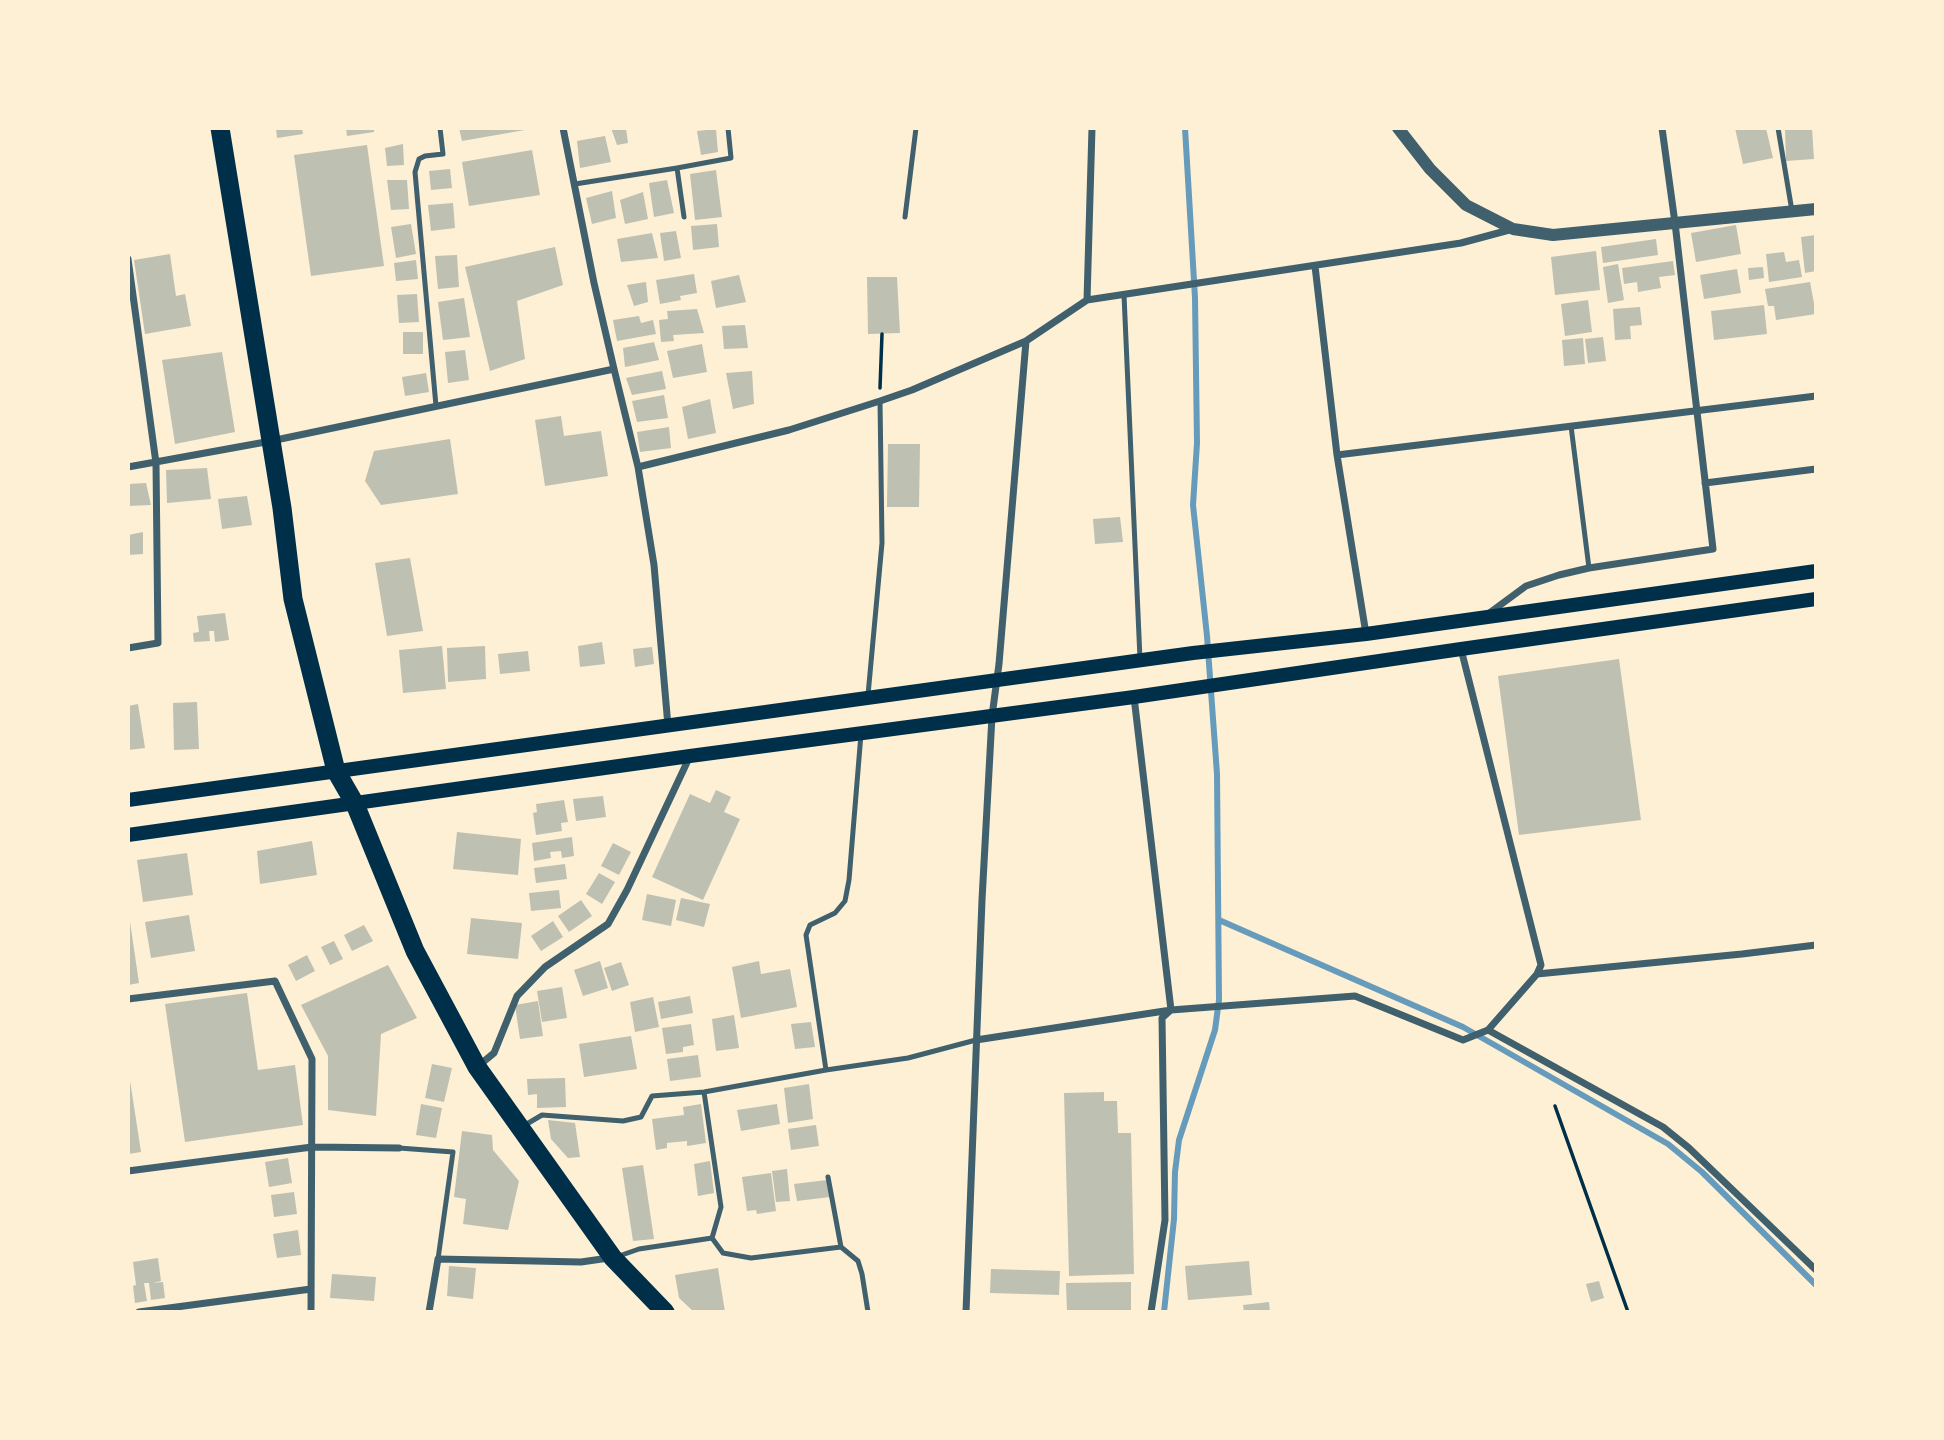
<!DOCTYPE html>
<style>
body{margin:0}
#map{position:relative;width:1944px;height:1440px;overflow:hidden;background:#fdf0d5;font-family:Overpass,sans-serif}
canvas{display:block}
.frame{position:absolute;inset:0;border:130px solid #fdf0d5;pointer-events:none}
</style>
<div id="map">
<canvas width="1944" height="1440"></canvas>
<div class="frame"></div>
</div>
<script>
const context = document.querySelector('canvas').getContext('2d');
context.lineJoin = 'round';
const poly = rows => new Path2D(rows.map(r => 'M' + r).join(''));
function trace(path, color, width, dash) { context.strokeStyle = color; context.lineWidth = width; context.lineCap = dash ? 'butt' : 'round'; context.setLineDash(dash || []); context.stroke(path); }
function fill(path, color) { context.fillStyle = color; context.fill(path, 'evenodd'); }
const stream = poly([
 [1219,920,1463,1027,1668,1144,1702,1172,1816,1285],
 [1164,1312,1174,1219,1175,1172,1179,1140,1215,1030,1219,1000,1217,774,1207,636,1193,505,1197,443,1195,298,1185,128]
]);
const building = poly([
 [276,128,302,128,303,134,277,138],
 [346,128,374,128,374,132,347,136],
 [459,128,525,128,525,130,462,141],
 [611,128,626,128,628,143,617,145],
 [1735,128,1766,128,1773,158,1743,164],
 [1785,128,1812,128,1814,159,1786,161],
 [716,129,718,152,701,155,697,131],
 [605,136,611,162,580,168,577,141],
 [403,144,404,165,387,166,385,148],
 [367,145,384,266,311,276,294,155],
 [532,150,540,195,469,206,462,162],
 [450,169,452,188,431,190,429,171],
 [716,170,722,217,695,220,690,174],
 [387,180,407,180,409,209,391,210],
 [667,180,674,213,654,217,649,183],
 [612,191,616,218,592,224,586,198],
 [643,192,648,219,625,224,620,200],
 [453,203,455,228,431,231,428,205],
 [411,224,416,254,396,258,391,227],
 [717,224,719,247,693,250,691,226],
 [1736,225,1741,254,1696,262,1691,233],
 [676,231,681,258,664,261,660,233],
 [652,233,658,258,621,262,617,239],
 [1816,235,1816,271,1805,273,1801,237],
 [1656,239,1658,255,1603,263,1601,247],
 [555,247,563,285,517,301,525,359,490,371,465,267],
 [1596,251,1600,290,1555,295,1551,257],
 [1784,252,1786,262,1799,260,1802,277,1769,282,1766,254],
 [170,254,176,296,185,294,191,326,145,334,134,260],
 [457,255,459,287,438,289,435,256],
 [416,260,418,279,396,281,394,263],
 [1673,261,1675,275,1659,277,1661,288,1638,292,1637,282,1624,284,1622,268],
 [1618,264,1624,300,1608,303,1603,267],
 [1763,267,1764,278,1749,280,1748,268],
 [1737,269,1741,293,1704,299,1700,275],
 [694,274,697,293,680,296,681,300,660,304,656,280],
 [739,275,746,302,716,308,711,281],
 [867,277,897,277,900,333,868,334],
 [646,282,648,302,634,306,627,285],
 [1810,282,1816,314,1776,320,1774,306,1768,306,1765,289],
 [417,294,419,322,399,323,397,295],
 [464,298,470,337,443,340,438,302],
 [1588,300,1592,332,1565,336,1561,304],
 [1764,305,1767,334,1714,340,1711,311],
 [1640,307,1642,325,1630,326,1631,339,1615,340,1613,309],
 [697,309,704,333,673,335,674,341,661,342,659,320,668,319,667,311],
 [639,316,641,323,653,320,656,334,617,341,613,320],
 [745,325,748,348,724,349,722,326],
 [403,332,423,332,423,354,403,354],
 [1603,337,1606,361,1588,363,1585,339],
 [1583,338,1585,364,1564,366,1562,340],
 [654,342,659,360,625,367,623,348],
 [702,344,707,372,673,378,667,351],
 [465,350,469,380,448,383,445,352],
 [222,352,235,432,175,444,162,360],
 [662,371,666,389,632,395,626,378],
 [752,371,754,404,733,409,726,373],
 [426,373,429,392,405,396,402,377],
 [664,395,668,418,637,422,632,401],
 [710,399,716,433,688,439,682,407],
 [561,416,564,436,601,431,608,476,545,486,535,420],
 [669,427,671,448,640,452,637,432],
 [450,439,458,494,381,505,365,481,374,451],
 [888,444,920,444,919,507,887,507],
 [207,468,211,499,167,503,166,470],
 [146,483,151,505,128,506,128,484],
 [247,496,252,525,222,529,218,499],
 [1120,517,1123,542,1095,544,1093,519],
 [143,532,143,554,128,555,128,535],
 [410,558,423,631,387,636,375,563],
 [225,613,229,640,215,642,214,631,209,631,210,641,194,642,193,633,199,632,197,616],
 [602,642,605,664,580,667,578,646],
 [442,646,446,689,403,693,399,650],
 [485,646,486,679,448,682,447,648],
 [652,647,654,664,635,667,633,649],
 [528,651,530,671,500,674,498,654],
 [1619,659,1641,820,1519,835,1498,676],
 [197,702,199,749,174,750,173,703],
 [138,704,145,748,128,750,128,706],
 [716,790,731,797,724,812,740,819,703,900,652,877,690,794,710,803],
 [603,796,606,817,576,821,573,799],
 [564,800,568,822,561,823,562,831,536,835,533,813,537,812,536,804],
 [457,832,521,839,518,875,453,869],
 [572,837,574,856,562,858,561,851,550,852,551,858,534,861,532,843],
 [312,841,317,875,260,884,257,851],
 [613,843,631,852,619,875,601,866],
 [187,853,193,895,143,902,137,860],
 [565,864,567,879,536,883,534,868],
 [599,873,615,882,602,904,586,894],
 [559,890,561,908,531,911,529,893],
 [647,894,676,900,671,926,642,920],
 [681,898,710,904,704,927,676,920],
 [581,900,592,916,569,932,558,916],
 [128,915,129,915,139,983,128,985],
 [189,915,195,951,151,958,145,922],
 [471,918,522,923,518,959,467,954],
 [553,921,563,937,541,951,531,936],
 [364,925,373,941,352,951,344,935],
 [334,941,343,959,330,965,321,947],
 [307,955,315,971,296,981,288,965],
 [600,961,608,988,583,996,574,970],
 [759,961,761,974,790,969,797,1007,741,1018,732,967],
 [621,962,629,985,612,991,604,968],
 [388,965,417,1018,381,1034,376,1116,328,1110,328,1056,301,1005],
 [562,987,567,1018,542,1022,537,991],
 [247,993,258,1070,295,1065,303,1125,185,1142,165,1004],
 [690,996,693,1013,661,1019,658,1002],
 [653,997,659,1027,635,1032,630,1002],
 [538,1001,543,1036,520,1039,515,1005],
 [734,1015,739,1048,716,1051,712,1019],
 [811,1022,815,1047,795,1049,791,1024],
 [691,1024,694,1045,683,1047,683,1052,666,1054,662,1028],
 [631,1036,637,1069,584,1077,579,1044],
 [698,1055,701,1077,670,1081,667,1059],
 [432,1064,452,1068,444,1102,425,1098],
 [128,1074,129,1074,141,1152,128,1154],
 [565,1078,566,1107,537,1108,537,1094,528,1095,527,1079],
 [809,1084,813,1119,788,1123,784,1088],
 [1104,1092,1104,1101,1117,1101,1118,1133,1131,1133,1134,1274,1069,1276,1064,1093],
 [421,1104,442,1108,436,1138,416,1135],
 [701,1104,706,1143,687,1146,687,1141,667,1143,667,1148,656,1150,652,1119,684,1115,683,1107],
 [777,1104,780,1124,741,1131,737,1110],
 [548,1120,575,1123,580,1157,568,1158,551,1139],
 [816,1125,819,1146,791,1150,788,1129],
 [462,1131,492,1135,493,1150,519,1181,508,1230,463,1224,466,1199,454,1197],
 [288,1158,292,1183,269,1187,265,1162],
 [710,1161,714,1193,698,1196,694,1164],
 [643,1165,654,1239,633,1241,622,1168],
 [787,1169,790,1201,776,1202,772,1171],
 [771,1173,776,1211,757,1214,756,1210,747,1211,742,1177],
 [827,1180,830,1197,797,1201,794,1184],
 [294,1192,297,1214,274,1217,271,1195],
 [298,1230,301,1255,277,1258,273,1234],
 [158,1258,161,1281,153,1283,163,1282,165,1298,151,1300,149,1283,144,1283,147,1301,135,1303,133,1286,136,1285,133,1262],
 [1249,1261,1252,1295,1188,1300,1185,1266],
 [449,1266,476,1268,473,1299,447,1296],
 [718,1268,725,1312,694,1312,679,1298,675,1275],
 [991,1269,1060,1271,1059,1295,990,1293],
 [332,1274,376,1277,374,1301,330,1298],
 [1599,1281,1604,1298,1591,1302,1586,1284],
 [1131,1282,1131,1312,1067,1312,1066,1283],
 [1269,1302,1270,1312,1244,1312,1243,1305]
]);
const path = poly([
 [880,388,882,334],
 [1555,1106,1628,1312]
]);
const service = poly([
 [1778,128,1792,211],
 [677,168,731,158,728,128],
 [575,184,677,168,684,217],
 [905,217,916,128],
 [1124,295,1140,659],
 [436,406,415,172,419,159,425,156,443,154,440,128],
 [1571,426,1589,568],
 [868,695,882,543,880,401],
 [826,1070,806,935,810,925,835,913,845,901,849,880,861,734],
 [525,1125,542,1115,623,1121,641,1117,652,1096,704,1092,826,1070,908,1058,976,1040],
 [399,1148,453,1152,438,1259],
 [828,1177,841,1247,858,1261,862,1274,868,1312],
 [712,1238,723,1253,751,1258,841,1247],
 [619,1256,639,1249,712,1238,721,1207,704,1092]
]);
const minor = poly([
 [1092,128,1087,300,1461,243,1513,229],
 [128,259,156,463,158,643,128,648],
 [1315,266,1337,455,1366,634],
 [614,369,638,467,654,565,668,726],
 [1337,455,1816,396],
 [128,467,271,441,614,369,594,283,563,128],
 [638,467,789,430,880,401,912,390,1026,341],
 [1705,483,1816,469],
 [1488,614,1526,586,1559,575,1589,568,1713,549,1675,223,1662,128],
 [1461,649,1541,965,1537,974],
 [1134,697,1171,1010,1162,1018,1165,1220,1151,1312],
 [128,999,275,981,312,1059,311,1312],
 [1488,1030,1663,1127,1689,1148,1816,1270],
 [976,1040,1171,1010,1355,996,1463,1040,1488,1030,1537,974,1742,954,1816,945],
 [477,1067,494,1053,517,996,545,967,608,924,627,890,690,756],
 [128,1171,312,1147,399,1148],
 [139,1312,311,1289],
 [429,1312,438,1259,581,1262,609,1258],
 [966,1312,982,900,992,716,999,664,1026,341,1087,300]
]);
const tertiary = poly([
 [1398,128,1430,169,1466,205,1513,229,1553,235,1816,209]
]);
const secondary = poly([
 [128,800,1193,653,1366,634,1816,571],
 [128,835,690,756,1134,697,1461,649,1816,599]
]);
const trunk = poly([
 [220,128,282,508,293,599,336,771,355,804,415,951,477,1067,613,1258,665,1312]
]);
trace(stream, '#669bbc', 6);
fill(building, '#bec0b2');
trace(path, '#003049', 3.5);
trace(service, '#3f606c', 5);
trace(minor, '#3f606c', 7);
trace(tertiary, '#3f606c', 12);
trace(secondary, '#003049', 14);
trace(trunk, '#003049', 19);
</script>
